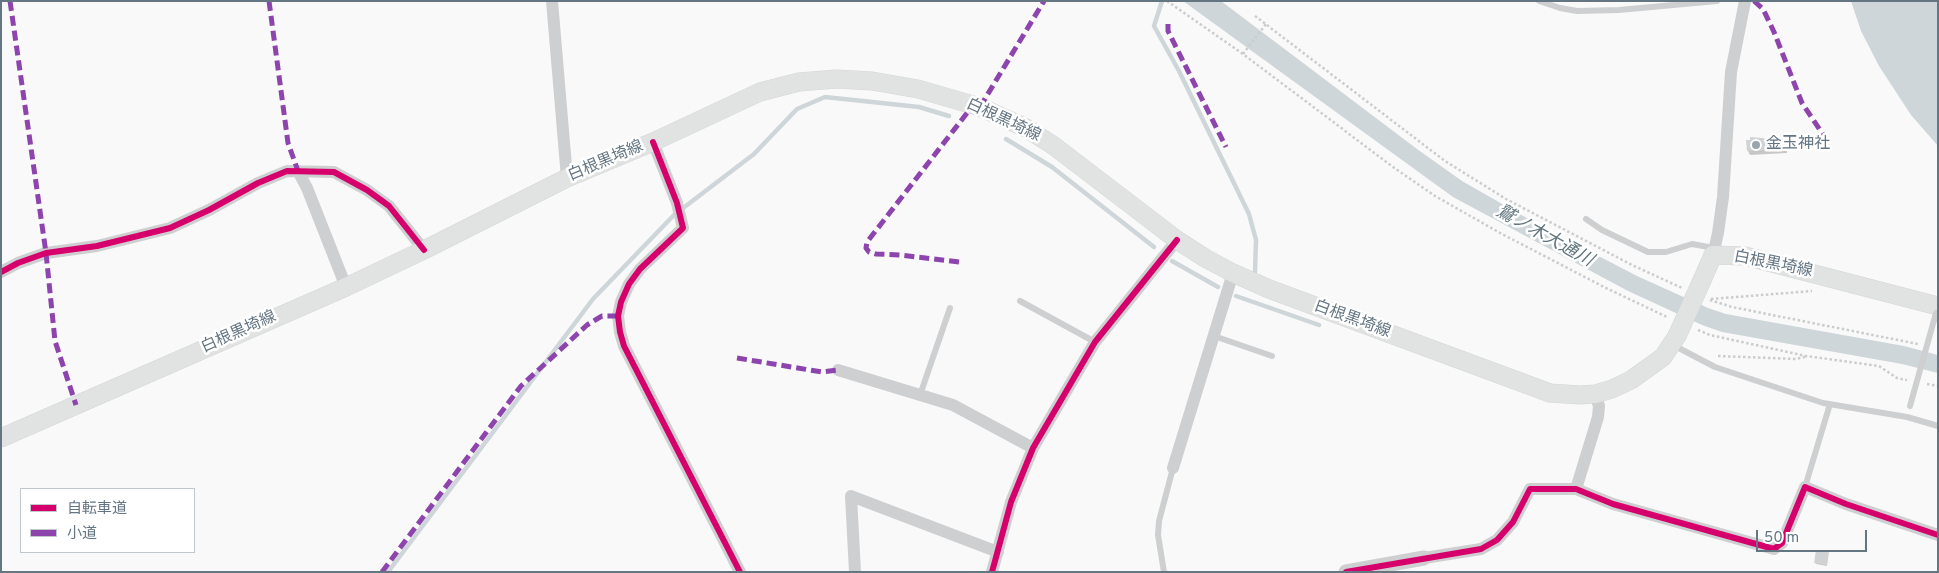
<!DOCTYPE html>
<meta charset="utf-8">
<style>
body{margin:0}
#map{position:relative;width:1939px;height:573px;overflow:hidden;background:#f9f9f9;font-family:Overpass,"Noto Sans JP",sans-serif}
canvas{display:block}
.frame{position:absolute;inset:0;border:2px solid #657683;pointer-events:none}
.legend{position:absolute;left:20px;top:488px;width:175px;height:65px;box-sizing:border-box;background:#fff;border:1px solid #c1c8cd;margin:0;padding:6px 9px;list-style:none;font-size:15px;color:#657683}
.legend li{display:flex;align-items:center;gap:10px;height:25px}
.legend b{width:25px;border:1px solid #c1c8cd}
.scale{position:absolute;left:1756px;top:530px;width:111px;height:22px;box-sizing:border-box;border:2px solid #657683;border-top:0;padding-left:6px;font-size:15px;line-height:18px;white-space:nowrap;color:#657683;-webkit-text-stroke:4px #fff;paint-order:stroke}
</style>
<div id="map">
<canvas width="1939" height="573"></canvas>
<div class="frame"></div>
<ul class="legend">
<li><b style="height:6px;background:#d6006c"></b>自転車道</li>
<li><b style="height:6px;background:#8e44ad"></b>小道</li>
</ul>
<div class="scale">50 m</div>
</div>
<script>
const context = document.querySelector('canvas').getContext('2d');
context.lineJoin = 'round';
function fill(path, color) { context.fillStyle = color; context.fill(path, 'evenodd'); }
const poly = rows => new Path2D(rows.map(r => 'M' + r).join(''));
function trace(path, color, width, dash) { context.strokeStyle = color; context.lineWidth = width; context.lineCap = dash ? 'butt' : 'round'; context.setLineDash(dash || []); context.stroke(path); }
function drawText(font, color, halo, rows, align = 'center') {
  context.font = font + ' Overpass,"Noto Sans JP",sans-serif'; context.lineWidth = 5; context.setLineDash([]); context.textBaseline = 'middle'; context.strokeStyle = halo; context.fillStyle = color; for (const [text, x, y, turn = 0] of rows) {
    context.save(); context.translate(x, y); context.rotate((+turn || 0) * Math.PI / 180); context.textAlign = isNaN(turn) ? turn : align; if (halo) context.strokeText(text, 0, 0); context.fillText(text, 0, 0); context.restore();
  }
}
const water = poly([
 [1183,1,1221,1,1417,149,1462,181,1539,225,1637,276,1708,308,1726,314,1904,346,1938,355,1938,373,1902,364,1722,332,1702,325,1628,291,1453,197],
 [1851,1,1938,1,1938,146,1911,115,1879,66,1861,31]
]);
const shadow = poly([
 [1748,141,1785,142,1787,146,1787,153,1750,155,1748,151],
 [1828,553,1827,566,1816,564,1815,562]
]);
const stream = poly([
 [1162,1,1154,26,1179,71,1249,214,1256,240,1255,272],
 [1006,139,1052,167,1154,247],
 [1172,261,1218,287],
 [1236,296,1319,325],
 [388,572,593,299,674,215,754,154,797,109,825,97,919,107,949,116]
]);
const building = poly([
 [1750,137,1786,140,1786,149,1747,151,1746,140,1750,140],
 [1816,550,1829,552,1827,565,1814,563]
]);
const path = poly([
 [1167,1,1243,54,1393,167,1435,196,1502,234,1606,288,1667,317],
 [1255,16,1445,161,1506,199,1632,265,1682,288],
 [1243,54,1266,24],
 [1711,299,1812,291],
 [1710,300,1732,307,1918,344],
 [1698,330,1710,335,1806,356,1879,366,1897,378,1907,380],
 [1718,356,1796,359,1805,357],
 [1927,384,1938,386]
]);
const service = poly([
 [1539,1,1560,8,1577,11,1619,10,1717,1],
 [1586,219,1602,230,1648,252,1666,252,1692,244,1714,248],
 [1020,301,1095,342],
 [1214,336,1272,356],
 [1673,345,1715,367,1823,403,1907,417,1938,426],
 [920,395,950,308],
 [1805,487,1830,404],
 [1164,572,1158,535,1159,521,1173,468]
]);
const minor = poly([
 [552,1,567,178],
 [653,142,677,203,683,228,640,269,629,284,621,302,618,316,620,332,624,346,740,572],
 [298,171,307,188,346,287],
 [1713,255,1718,233,1723,197,1731,72,1745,1],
 [1,272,18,263,46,253,97,246,170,228,209,210,258,183,287,171,334,172,367,190,389,206,424,250],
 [838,370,953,405,1033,448],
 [1173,468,1233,273],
 [1576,489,1598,417,1599,406,1595,394],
 [1424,558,1481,549,1497,540,1513,522,1530,489,1576,489,1613,504,1774,549,1782,543,1805,487,1846,504,1938,535],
 [855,572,851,496,998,552],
 [992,572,1011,502,1033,448,1095,342,1177,240]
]);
const tertiary = poly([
 [1346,572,1424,558]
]);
const secondary = poly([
 [1703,278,1713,255,1745,256,1938,306],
 [1,438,346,287,424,250,567,178,653,142,760,92,799,82,836,79,872,81,918,89,980,107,1026,128,1054,146,1177,240,1205,258,1233,273,1269,289,1550,393,1580,395,1595,394,1612,389,1631,380,1663,357,1677,336]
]);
const serviceBridge = poly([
 [1910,406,1936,313]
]);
const secondaryBridge = poly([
 [1677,336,1703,278]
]);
const quiet = poly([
 [10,1,46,253,55,341,76,405],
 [269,1,288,143,298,171],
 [1754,1,1763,9,1774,32,1802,103,1830,145],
 [1168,24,1168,31,1226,147],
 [980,107,1044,1],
 [959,262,900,255,876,254,869,252,866,248,867,242,974,104],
 [737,358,822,372,838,370],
 [382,572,521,386,587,325,602,316,618,316]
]);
const cycleway = poly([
 [653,142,677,203,683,228,640,269,629,284,621,302,618,316,620,332,624,346,740,572],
 [1,272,18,263,46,253,97,246,170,228,209,210,258,183,287,171,334,172,367,190,389,206,424,250],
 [992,572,1011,502,1033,448,1095,342,1177,240],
 [1346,572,1481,549,1497,540,1513,522,1530,489,1576,489,1613,504,1774,549,1782,543,1805,487,1846,504,1938,535]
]);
const markers = [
 [1756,145,5,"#99a4ac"]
];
const streetNames = [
 ["白根黒埼線",1003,121,25],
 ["白根黒埼線",606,162,-23],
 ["白根黒埼線",1773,265,11],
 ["白根黒埼線",1352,320,20],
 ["白根黒埼線",239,333,-24]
];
const poiNames = [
 ["金玉神社",1766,145]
];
const waterNames = [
 ["鷲ノ木大通川",1544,237,29]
];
fill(water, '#ced6d9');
fill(shadow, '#0003');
trace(stream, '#ced6d9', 4.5);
fill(building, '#d0d2d3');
trace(secondary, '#d5d6d7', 19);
trace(path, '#cbcccd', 2.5, [2.5, 2.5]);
trace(service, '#cecfd0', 6);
trace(minor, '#cecfd0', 12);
trace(tertiary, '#cecfd0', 15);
trace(secondary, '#e1e2e2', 18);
trace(secondaryBridge, '#d5d6d7', 19, []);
trace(serviceBridge, '#cecfd0', 6);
trace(secondaryBridge, '#e1e2e2', 18);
trace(quiet, '#8e44ad', 5, [10, 5]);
trace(cycleway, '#d6006c', 6);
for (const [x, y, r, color] of markers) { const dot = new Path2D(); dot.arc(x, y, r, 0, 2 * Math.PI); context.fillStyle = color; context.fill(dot); trace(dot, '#fff', 2); }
drawText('16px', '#657683', '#fff', streetNames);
drawText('16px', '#657683', '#fff', poiNames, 'left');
drawText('italic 18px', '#60757c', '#fff', waterNames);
</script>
